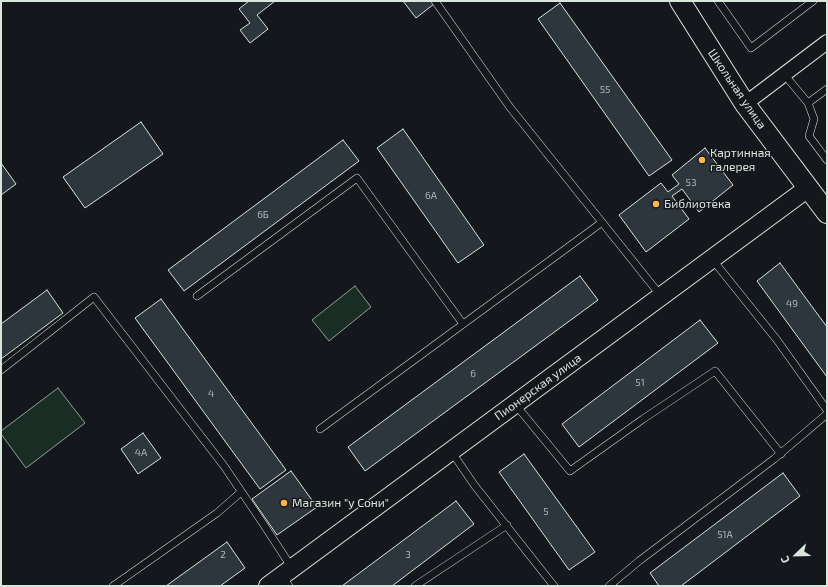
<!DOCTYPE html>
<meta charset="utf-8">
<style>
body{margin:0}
#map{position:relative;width:828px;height:587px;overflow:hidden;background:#14181c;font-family:"Exo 2",sans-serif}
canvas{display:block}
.frame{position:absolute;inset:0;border:2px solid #d8e6dc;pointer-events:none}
.north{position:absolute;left:776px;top:535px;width:40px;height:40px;-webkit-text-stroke:3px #14181c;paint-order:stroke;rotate:247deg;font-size:11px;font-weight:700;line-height:16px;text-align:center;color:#d8e6dc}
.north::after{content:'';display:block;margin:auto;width:14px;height:18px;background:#d8e6dc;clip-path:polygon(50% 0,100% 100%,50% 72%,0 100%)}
</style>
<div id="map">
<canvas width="828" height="587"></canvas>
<div class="frame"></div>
<div class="north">С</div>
</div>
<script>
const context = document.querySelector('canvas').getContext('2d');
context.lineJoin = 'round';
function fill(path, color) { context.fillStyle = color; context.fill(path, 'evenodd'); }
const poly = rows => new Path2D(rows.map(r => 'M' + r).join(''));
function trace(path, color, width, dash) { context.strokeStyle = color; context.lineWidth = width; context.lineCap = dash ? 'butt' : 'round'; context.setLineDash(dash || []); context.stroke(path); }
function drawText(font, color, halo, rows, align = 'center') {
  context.font = font + ' "Exo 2",sans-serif'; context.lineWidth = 3; context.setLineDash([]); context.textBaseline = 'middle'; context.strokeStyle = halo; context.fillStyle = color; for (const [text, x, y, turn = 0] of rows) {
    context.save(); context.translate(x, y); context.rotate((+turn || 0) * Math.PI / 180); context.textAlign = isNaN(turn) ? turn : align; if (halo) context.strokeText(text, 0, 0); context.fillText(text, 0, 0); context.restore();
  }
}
const green = poly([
 [355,286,371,307,329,341,312,320,355,286],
 [58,388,85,423,26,468,1,434,1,431,58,388]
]);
const building = poly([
 [249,1,275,1,257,15,268,29,250,43,240,30,250,23,239,9,249,1],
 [403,1,432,1,434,4,416,18,403,1],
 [560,3,672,160,649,176,538,19,560,3],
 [141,122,163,154,85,208,63,177,141,122],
 [403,129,484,245,458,263,377,148,403,129],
 [343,140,359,161,184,291,168,270,343,140],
 [705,148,733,185,699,212,682,189,672,196,689,219,646,252,619,215,661,183,668,192,679,184,672,175,705,148],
 [1,163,16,184,1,195,1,163],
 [780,263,827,327,827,377,757,281,780,263],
 [580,276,598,300,365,471,348,447,580,276],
 [47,290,63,313,1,359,1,324,47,290],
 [161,299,286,470,260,489,135,318,161,299],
 [700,320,718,343,579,447,562,424,700,320],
 [143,433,161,458,138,474,121,449,143,433],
 [524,454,595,552,569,570,499,472,524,454],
 [291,471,317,507,277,535,252,499,291,471],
 [783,473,800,496,681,586,659,586,650,573,783,473],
 [456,501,474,524,392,586,342,586,456,501],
 [227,542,245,568,220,586,166,586,227,542]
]);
const service = poly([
 [435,1,509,106,661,296],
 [718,1,751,48,813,1],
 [784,74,808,103,827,89],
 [808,103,814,119,809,136,827,160],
 [712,259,777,340,827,410],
 [197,296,357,178,463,324],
 [1,370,94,297,224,466,262,522,292,568],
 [515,404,570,471,643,419,715,371,781,454],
 [320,429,601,223],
 [451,451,475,486,554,586],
 [282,576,289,586],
 [113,586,217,513,241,492],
 [415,586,507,525],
 [609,586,639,561,774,459,827,414]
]);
const minor = poly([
 [745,104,827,42]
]);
const tertiary = poly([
 [268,586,808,188]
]);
const secondary = poly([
 [680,1,745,104,827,213]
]);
const markers = [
 [702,160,4,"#ffb74d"],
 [656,204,4,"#ffb74d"],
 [284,503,4,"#ffb74d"]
];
const numberNames = [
 ["55",605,90],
 ["53",691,183],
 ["6А",431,196],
 ["6Б",263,215],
 ["49",792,304],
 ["6",473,374],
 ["51",640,383],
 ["4",211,394],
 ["4А",141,453],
 ["5",546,512],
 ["51А",725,535],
 ["2",223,555],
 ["3",408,555]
];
const streetNames = [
 ["Школьная улица",737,89,56],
 ["Пионерская улица",538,387,-36]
];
const poiNames = [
 ["Картинная",710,153],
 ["галерея",710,167],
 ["Библиотека",664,204],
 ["Магазин \"у Сони\"",292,503]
];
fill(green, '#1a2d24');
trace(green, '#939e99', 1);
fill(building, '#2c363c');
trace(building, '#d8e6dc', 1);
trace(service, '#d8e6dc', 8);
trace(minor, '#d8e6dc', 16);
trace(tertiary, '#d8e6dc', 20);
trace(secondary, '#d8e6dc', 22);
trace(service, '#14181c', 7);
trace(minor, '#14181c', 14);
trace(tertiary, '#14181c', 18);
trace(secondary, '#14181c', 20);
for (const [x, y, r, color] of markers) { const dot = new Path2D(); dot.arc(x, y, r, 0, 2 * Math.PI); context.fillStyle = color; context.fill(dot); trace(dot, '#14181c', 1.5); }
drawText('10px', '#adbab4', null, numberNames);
drawText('12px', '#d8e6dc', '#14181c', streetNames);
drawText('12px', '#d8e6dc', '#14181c', poiNames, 'left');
</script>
